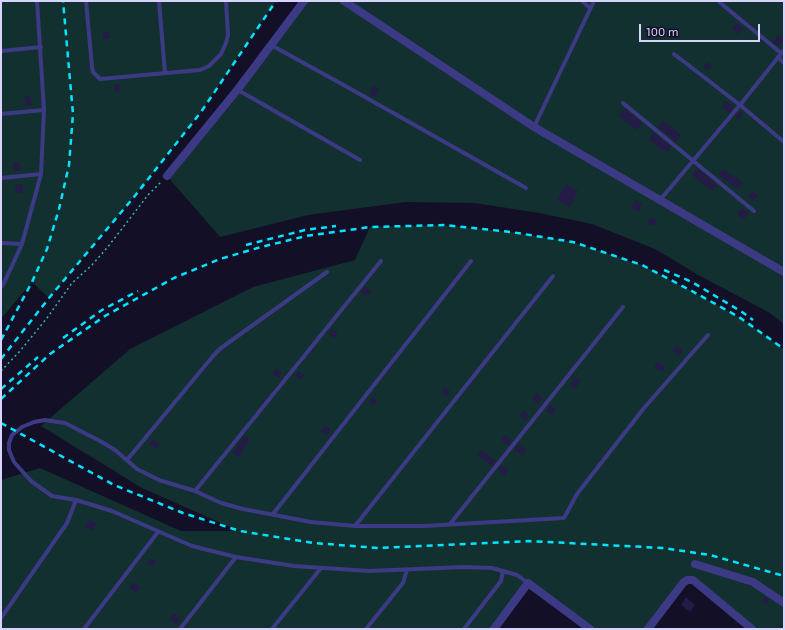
<!DOCTYPE html>
<style>
body{margin:0}
#map{position:relative;width:785px;height:630px;overflow:hidden;background:#130f26;font-family:"Exo 2",sans-serif}
canvas{display:block}
.frame{position:absolute;inset:0;border:2px solid #d9d4ff;pointer-events:none}
.scale{position:absolute;left:639px;top:24px;width:121px;height:18px;box-sizing:border-box;border:2px solid #d9d4ff;border-top:0;padding-left:5px;font-size:12px;line-height:14px;white-space:nowrap;color:#d9d4ff;-webkit-text-stroke:3px #130f26;paint-order:stroke}
</style>
<div id="map">
<canvas width="785" height="630"></canvas>
<div class="frame"></div>
<div class="scale">100 m</div>
</div>
<script>
const context = document.querySelector('canvas').getContext('2d');
context.lineJoin = 'round';
function fill(path, color) { context.fillStyle = color; context.fill(path, 'evenodd'); }
const poly = rows => new Path2D(rows.map(r => 'M' + r).join(''));
function trace(path, color, width, dash) { context.strokeStyle = color; context.lineWidth = width; context.lineCap = dash ? 'butt' : 'round'; context.setLineDash(dash || []); context.stroke(path); }
const green = poly([
 [1,1,276,1,201,112,134,197,49,298,32,282,1,319],
 [304,1,784,1,784,324,770,313,700,276,655,249,592,224,539,213,475,203,406,202,308,215,220,237,167,176],
 [444,225,511,232,573,242,642,265,690,290,739,317,784,349,784,629,752,629,687,580,648,629,590,629,528,583,494,629,1,629,1,480,40,468,181,531,239,531,142,488,41,426,130,349,253,287,355,260,370,227]
]);
const building = poly([
 [737,23,743,28,738,34,732,29],
 [103,32,109,32,110,38,103,39],
 [778,35,784,40,778,46,773,42],
 [707,62,712,66,708,71,703,67],
 [120,84,121,91,115,92,114,85],
 [373,86,379,89,375,97,369,94],
 [30,96,32,105,26,106,24,97],
 [726,101,734,107,729,113,722,107],
 [624,108,642,123,637,130,619,116],
 [740,111,743,114,739,120,735,117],
 [663,121,681,135,676,141,675,141,658,127],
 [654,133,671,147,666,153,649,139],
 [19,162,21,170,14,171,13,163],
 [697,168,717,185,712,191,692,175],
 [723,169,743,183,738,189,718,175],
 [22,184,23,192,16,193,15,185],
 [566,184,578,191,570,207,557,200],
 [753,191,758,195,753,201,748,197],
 [635,200,642,203,639,211,632,208],
 [742,208,749,213,744,219,737,214],
 [650,217,657,220,654,226,648,224],
 [365,286,371,291,367,297,361,292],
 [332,329,338,333,334,338,329,334],
 [676,346,682,350,679,356,673,351],
 [658,362,665,367,662,372,654,367],
 [276,368,282,373,279,378,273,374],
 [298,371,304,375,301,380,295,376],
 [575,377,581,381,575,389,570,385],
 [445,387,450,391,447,397,441,392],
 [537,393,543,398,538,404,532,399],
 [372,396,378,400,374,405,369,401],
 [550,405,556,409,552,415,546,411],
 [523,411,529,416,525,421,519,416],
 [325,426,331,430,327,436,321,431],
 [245,435,250,440,238,457,232,453],
 [504,435,512,440,508,445,501,440],
 [152,439,160,444,157,449,149,444],
 [518,444,526,450,522,456,514,449],
 [480,450,496,461,492,466,477,455],
 [501,465,509,470,505,476,498,470],
 [90,519,97,524,92,531,85,526],
 [151,558,156,562,153,567,147,563],
 [133,582,140,587,137,593,129,588],
 [686,597,695,605,690,612,681,605],
 [765,597,770,600,767,605,762,601],
 [174,614,180,618,176,624,170,619]
]);
const path = poly([
 [1,371,20,351,47,318,72,283,92,265,107,248,148,195,161,182]
]);
const lane = poly([
 [86,1,92,67,93,72,100,79,200,70,209,66,221,54,226,43,228,35,226,1],
 [159,1,165,73],
 [582,1,590,8],
 [718,1,781,53],
 [271,45,349,88,526,188],
 [1,51,41,47],
 [674,54,740,105,784,142],
 [778,57,784,63],
 [238,90,360,160],
 [623,103,754,211],
 [1,114,44,110],
 [534,127,594,1],
 [1,178,41,174],
 [660,200,740,105,784,50],
 [1,243,22,244],
 [1,287,4,283,22,244,41,174,44,110,37,1],
 [127,460,213,356,221,348,327,272],
 [195,491,381,261],
 [273,514,471,261],
 [450,524,623,307],
 [355,526,553,276],
 [528,583,517,575,492,568,464,567,369,571,294,566,236,557,192,546,112,511,76,500,52,496,31,481,14,462,9,450,9,443,12,435,22,427,34,422,45,420,65,423,100,441,115,450,137,469,159,480,195,491,221,503,243,509,311,522,355,526,424,526,564,518,577,494,644,408,708,335],
 [1,618,67,523,76,500],
 [84,629,158,532],
 [180,629,236,557],
 [272,629,321,568],
 [366,629,403,583,407,570],
 [464,629,501,581,503,571]
]);
const street = poly([
 [344,1,534,127,784,272],
 [167,176,238,89,304,1],
 [695,564,753,582,784,603],
 [494,629,528,583,590,629],
 [648,629,683,583,687,580,693,580,752,629]
]);
const rail = poly([
 [246,245,305,230,336,226],
 [664,270,692,282,742,312,753,320],
 [63,338,102,310,138,291],
 [1,340,32,282,47,249,59,209,69,165,73,114,63,1],
 [1,359,49,298,134,197,201,112,276,1],
 [1,389,38,357],
 [1,399,50,354,105,316,174,278,220,259,261,247,306,236,370,227,444,225,511,232,573,242,642,265,690,290,739,317,784,349],
 [1,423,114,485,183,513,240,531,314,543,378,548,529,541,663,548,710,555,784,576]
]);
fill(green, '#12302f');
fill(building, '#241b47');
trace(path, '#2fb8b0', 1.5, [2, 3]);
trace(lane, '#3d3a85', 4);
trace(street, '#3d3a85', 8);
trace(rail, '#00e5ff', 2.5, [6, 5]);
</script>
